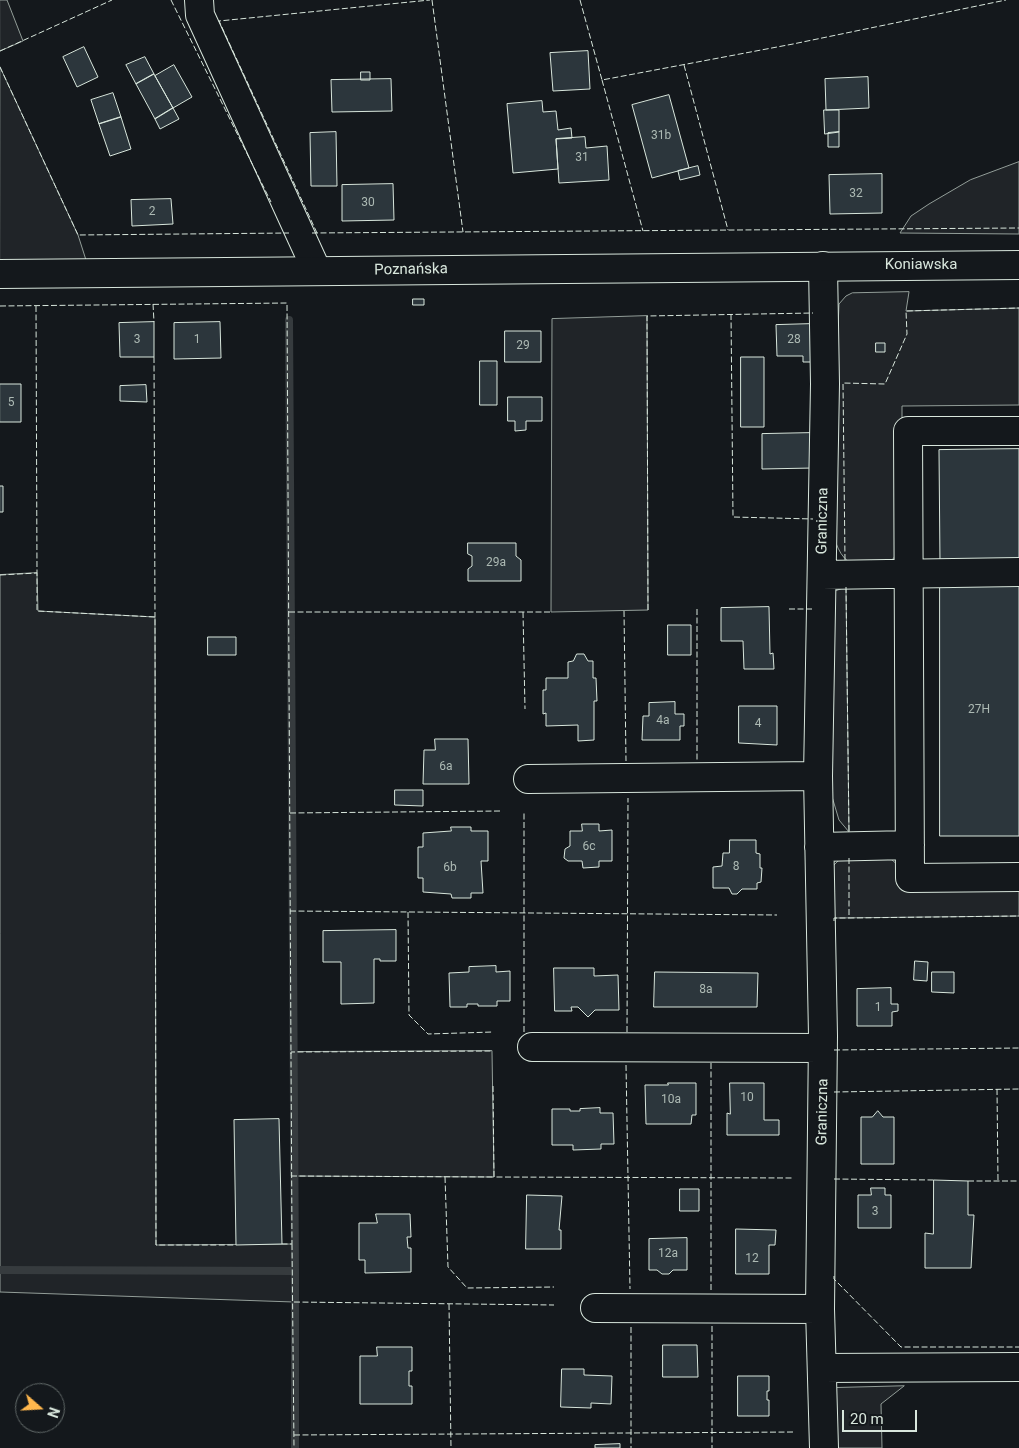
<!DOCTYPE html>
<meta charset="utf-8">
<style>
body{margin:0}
#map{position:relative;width:1019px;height:1448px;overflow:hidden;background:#14181c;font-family:Roboto,sans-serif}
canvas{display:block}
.north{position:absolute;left:15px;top:1383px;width:50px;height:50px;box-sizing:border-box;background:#14181c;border:1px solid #626a69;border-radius:50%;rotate:109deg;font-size:14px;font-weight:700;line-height:20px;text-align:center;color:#d8e6dc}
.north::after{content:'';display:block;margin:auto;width:18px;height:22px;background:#ffb74d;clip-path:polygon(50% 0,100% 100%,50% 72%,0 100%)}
.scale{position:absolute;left:842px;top:1410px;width:75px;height:22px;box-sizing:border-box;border:2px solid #d8e6dc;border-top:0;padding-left:6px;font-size:15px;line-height:18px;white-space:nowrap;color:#d8e6dc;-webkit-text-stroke:4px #14181c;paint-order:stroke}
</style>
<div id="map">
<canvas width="1019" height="1448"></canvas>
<div class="north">N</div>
<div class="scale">20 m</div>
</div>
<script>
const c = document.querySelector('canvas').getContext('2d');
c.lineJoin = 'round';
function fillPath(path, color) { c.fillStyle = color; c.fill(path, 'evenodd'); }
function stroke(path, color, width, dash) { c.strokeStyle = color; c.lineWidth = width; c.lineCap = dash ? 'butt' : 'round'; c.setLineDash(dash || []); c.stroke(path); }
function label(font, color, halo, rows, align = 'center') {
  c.font = font + ' Roboto,sans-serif'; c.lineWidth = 4; c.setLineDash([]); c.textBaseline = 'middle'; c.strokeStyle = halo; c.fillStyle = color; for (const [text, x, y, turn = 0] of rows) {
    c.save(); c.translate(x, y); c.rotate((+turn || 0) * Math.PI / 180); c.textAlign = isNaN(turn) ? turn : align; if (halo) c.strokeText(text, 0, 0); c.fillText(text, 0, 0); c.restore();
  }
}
const green = new Path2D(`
 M0,0H7L23,41L0,51Z
 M0,67L78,235L86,260H0Z
 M1019,162V234L900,233L911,216L929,204L970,180Z
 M909,292L906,311L1019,308V405L902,406V534L898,553L891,561L849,562C836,553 833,533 830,519L839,304L846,296L852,293Z
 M647,316L648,610L551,612L552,319Z
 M37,573L38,611L155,617L156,1245L292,1244L294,1302L0,1292V575Z
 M846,587L849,832L839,820L830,790L834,592Z
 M849,858L891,859L900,867L1019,885V916L835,918L834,1028L832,867L838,861Z
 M492,1051L494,1177L291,1176V1052Z
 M904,1386L881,1404L882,1448H835L833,1388Z`);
const stream = new Path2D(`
 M0,1270L295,1271L289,320
 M295,1271V1448`);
const building = new Path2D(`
 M84,47L98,77L77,87L63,57Z
 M588,51L590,89L553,91L550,53Z
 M145,57L154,74L136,84L126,65Z
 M174,65L192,97L173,108L155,76Z
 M361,72H370V80H361Z
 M154,74L173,108L155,119L136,84Z
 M868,77L869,108L826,110L825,79Z
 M391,79L392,111L332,112L331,80Z
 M113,93L121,117L99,124L91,100Z
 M669,95L689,168L652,178L632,105Z
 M542,101L543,112L556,111L558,130L571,128L572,138L556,139L558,169L513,173L507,104Z
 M173,108L179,119L160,129L155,119Z
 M824,110H839V132L825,134Z
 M121,117L131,149L110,156L99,124Z
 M336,132L337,186H311L310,133Z
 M839,132V147H828V133Z
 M585,137L586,148L607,146L609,180L559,183L556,139Z
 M698,166L700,175L680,180L678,171Z
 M882,174V213L830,214L829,175Z
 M393,184L394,220L342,221V185Z
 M171,199L173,224L132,226L131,200Z
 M413,299H424V305H413Z
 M154,322V357H120L119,323Z
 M220,322L221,358L174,359V323Z
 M812,324L811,362H803V356H777L776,325Z
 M505,331H541V362H505Z
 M876,343H885V352H876Z
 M741,357H764V427H741Z
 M480,361H497V405H480Z
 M0,384H21V422H0Z
 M146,385L147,402L120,401V386Z
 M508,397H542V421H526V430L515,431V421H508Z
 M812,433L813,468L762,469V434Z
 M1019,449V562L940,563L939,450Z
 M0,486H3V512H0Z
 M468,543H516V556L521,560V581H468V569L472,566V556L468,554Z
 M940,585H1019V836H940Z
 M769,607L770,654L773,653L774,669H744L743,641H721V608Z
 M668,625H691V655H668Z
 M208,637H236V655H208Z
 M577,654H584L588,661H593V678H596L597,701H594V740L578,741V725L546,726V713L543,714V690H546V678H568V662L573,661Z
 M675,702V714H684V726H680V740H642L643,716H649V703Z
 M739,706H777V745L739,743Z
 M435,739H468L469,784H423L424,750H435Z
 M395,790H423V806L395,805Z
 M582,824H599V831L612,830V861H599V867L583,868L582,861H568L564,858L565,849L570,846V831H582Z
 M451,827H471V831H488V861H481L483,893H471V898H452L451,894L423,892V878H418V847H423V833L451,831Z
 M730,840H756V853L760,854V868H762L761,882L757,883V889H742L737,894H732L729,888H713V867L722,866L723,853H729Z
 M396,930V961H380V959H374V1003L341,1004V962H323V931Z
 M915,961L928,962L927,981L914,980Z
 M496,966V972L510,971V1001H497V1006H478V1004H467V1007H450L449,973L469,972V967Z
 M554,968H594V976L618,975L619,1010H595L588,1017L578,1007H571L572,1011H555Z
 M655,972L758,973L757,1007H654Z
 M932,972H954V993L932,992Z
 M891,988V1004H898V1011L892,1012V1026H857V989Z
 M668,1083H696V1115H692L691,1124H646L645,1085H668Z
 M730,1083H764V1120H779V1135H727V1113L730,1114Z
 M600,1108V1113H613L614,1144H601V1149L573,1150V1145H552V1109H570V1111H580V1109Z
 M878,1111L883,1117H894V1164H861V1117H872Z
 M279,1119L282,1244L236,1245L234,1120Z
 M934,1180L968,1181V1215H974L971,1268H925V1233L933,1234Z
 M871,1188H885V1195H891V1228H858V1195H871Z
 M680,1189H699V1211H680Z
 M527,1195L562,1196L559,1230H561V1249H526Z
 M376,1214H410L411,1237H407L408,1248H411V1272L365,1273V1260H359V1223H377Z
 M736,1229L776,1230L775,1245H769V1274H736Z
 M687,1238V1270H673L669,1274H662L657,1270H649V1239Z
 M663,1345H697L698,1377H663Z
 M377,1347H412V1371H409V1386H412V1404H360V1356H377Z
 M562,1369H584V1375L612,1376L611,1404L591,1403V1408L561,1407Z
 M738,1376H769V1391H767V1400H769V1416H738Z
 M620,1444V1448H595V1445Z`);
const minor = new Path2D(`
 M199,0L200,15L317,271
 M823,266L825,384L818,776L823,1036L820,1309L824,1448
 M1019,431H908L910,878L1019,877
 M822,575L1019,572
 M528,779L818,776
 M819,847L910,845
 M532,1047L823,1048
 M595,1308L820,1309
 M822,1368L1019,1367`);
const major = new Path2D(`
 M0,274L1019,265`);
const fence = new Path2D(`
 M171,0L271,202
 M432,0L463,232
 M580,0L602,80L793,44L1006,0
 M0,51L112,0
 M684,65L728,230
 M0,67L78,235L289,233
 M602,80L643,231
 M312,233L1019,228
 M317,233L219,21L430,0
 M153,304L154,322
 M0,306L287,303L292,1244H282
 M36,306L37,573
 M731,314L733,517L813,519
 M154,357L155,617
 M845,560L843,383L885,384L907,334L906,311L1019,308
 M0,575L37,573V611L155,617L156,1245H236
 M846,587L849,832
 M697,609V760
 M789,609H812
 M648,610L647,316L813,313
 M624,611L626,761
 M289,612H551
 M523,612L525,709
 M290,813L501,811
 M849,858V918L1019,916
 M290,911L777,915
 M408,912L409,1015L428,1034L493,1032
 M834,921V918H849
 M524,1032V811
 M627,1032L628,798
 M834,1050L1019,1048
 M291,1054V1052L492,1051
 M711,1063V1290
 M626,1065L630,1289
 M493,1086L494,1177L794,1178
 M997,1089L998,1181
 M834,1092L1019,1089
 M291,1176L494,1177
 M445,1177L448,1267L467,1288L554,1287
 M834,1179L934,1180
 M968,1181H1019
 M292,1244L294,1448
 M834,1276V1279L901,1347H1019
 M294,1302L554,1305
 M449,1304L451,1448
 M712,1326V1448
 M631,1327V1448
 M294,1435L795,1432`);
const numberNames = [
 ["31b",661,136],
 ["31",582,158],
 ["32",856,194],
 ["30",368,203],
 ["2",152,212],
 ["3",137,340],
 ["1",197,340],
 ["28",794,340],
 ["29",523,346],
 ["5",11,403],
 ["29a",496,563],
 ["27H",979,710],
 ["4a",663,721],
 ["4",758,724],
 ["6a",446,767],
 ["6c",589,847],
 ["8",736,867],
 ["6b",450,868],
 ["8a",706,990],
 ["1",878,1008],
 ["10",747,1098],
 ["10a",671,1100],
 ["3",875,1212],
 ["12a",668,1254],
 ["12",752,1259]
];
const streetNames = [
 ["Koniawska",921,265],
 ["Poznańska",411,270,-1],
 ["Graniczna",823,521,-89],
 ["Graniczna",823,1112,-89]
];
fillPath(green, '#202428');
stroke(green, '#939e99', 1);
stroke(stream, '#363b3e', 8);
fillPath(building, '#2c363c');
stroke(building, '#d8e6dc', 1);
stroke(minor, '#d8e6dc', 30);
stroke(major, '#d8e6dc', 30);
stroke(minor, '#14181c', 28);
stroke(major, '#14181c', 28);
stroke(fence, '#d8e6dc', 1, [6, 2.5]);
label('12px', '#adbab4', null, numberNames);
label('15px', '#d8e6dc', '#14181c', streetNames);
</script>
